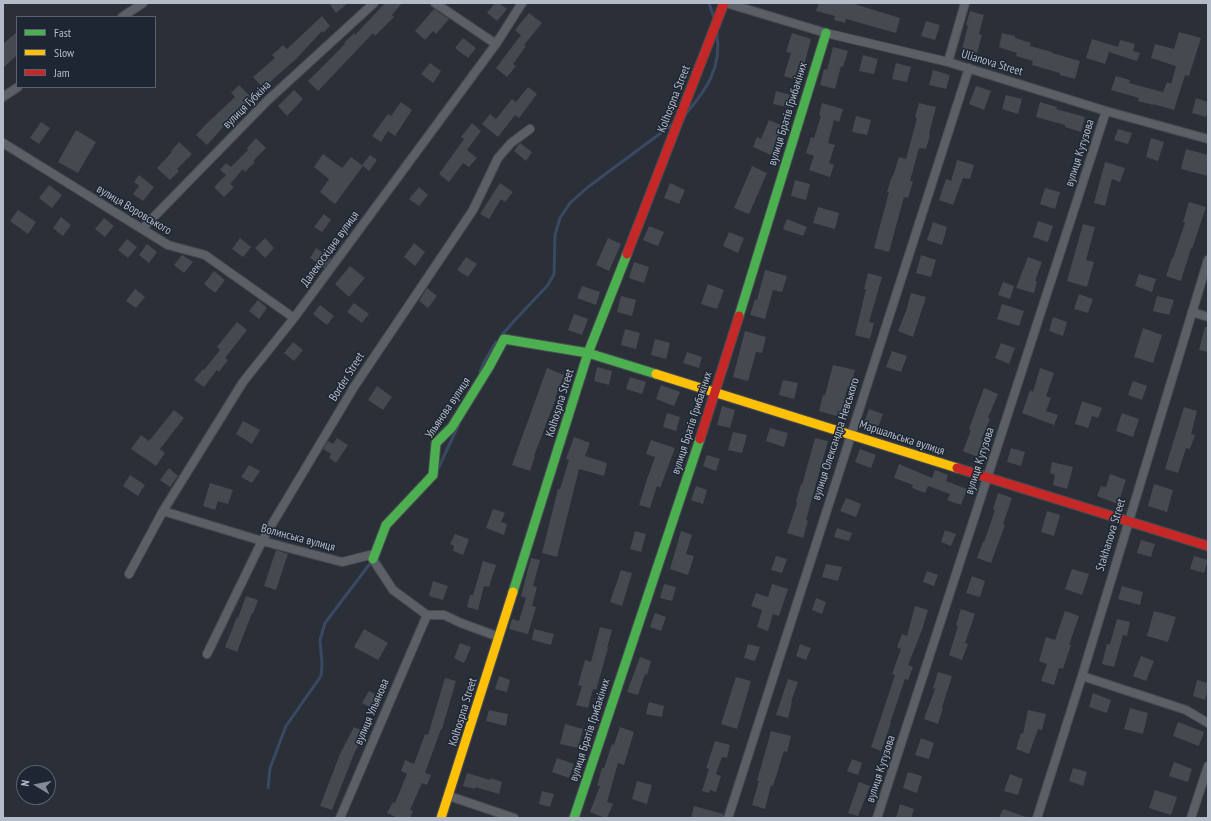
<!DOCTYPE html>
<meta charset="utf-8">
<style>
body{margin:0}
#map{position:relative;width:1211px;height:821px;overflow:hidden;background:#2b3038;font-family:"PT Sans Narrow",sans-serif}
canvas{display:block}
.frame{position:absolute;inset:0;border:4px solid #b5bcc9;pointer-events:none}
.legend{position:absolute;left:16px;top:16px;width:140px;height:72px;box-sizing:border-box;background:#1e2633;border:1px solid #5a626f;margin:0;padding:5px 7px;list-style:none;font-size:12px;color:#b5bcc9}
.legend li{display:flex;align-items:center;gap:8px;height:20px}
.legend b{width:20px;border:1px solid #5a626f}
.north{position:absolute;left:16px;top:765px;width:40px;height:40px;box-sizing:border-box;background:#1e2633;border:1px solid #5a626f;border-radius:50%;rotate:280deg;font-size:11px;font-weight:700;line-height:16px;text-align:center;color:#b5bcc9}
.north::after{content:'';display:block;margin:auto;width:14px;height:18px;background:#858b96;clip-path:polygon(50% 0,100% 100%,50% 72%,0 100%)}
</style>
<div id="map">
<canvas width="1211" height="821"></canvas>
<div class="frame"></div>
<ul class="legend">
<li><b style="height:5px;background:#4caf50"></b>Fast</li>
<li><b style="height:5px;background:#ffc107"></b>Slow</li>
<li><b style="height:5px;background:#c62828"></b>Jam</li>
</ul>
<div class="north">N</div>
</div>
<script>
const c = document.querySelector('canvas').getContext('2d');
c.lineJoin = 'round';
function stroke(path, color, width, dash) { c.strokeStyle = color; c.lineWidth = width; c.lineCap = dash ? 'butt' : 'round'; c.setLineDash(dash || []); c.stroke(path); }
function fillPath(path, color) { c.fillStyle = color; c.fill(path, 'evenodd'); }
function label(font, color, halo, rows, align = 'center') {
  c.font = font + ' "PT Sans Narrow",sans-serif'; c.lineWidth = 3; c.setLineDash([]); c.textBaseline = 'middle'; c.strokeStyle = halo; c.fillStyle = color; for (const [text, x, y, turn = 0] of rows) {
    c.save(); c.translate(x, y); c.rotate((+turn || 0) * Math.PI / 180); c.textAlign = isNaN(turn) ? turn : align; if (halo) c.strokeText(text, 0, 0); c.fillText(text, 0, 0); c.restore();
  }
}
const stream = new Path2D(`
 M709,3L714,18
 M685,115C706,90 722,68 717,34
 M501,336L514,321L548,285L554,274L555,235L560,218L570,203L588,187L673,124
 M480,372L484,362L496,342
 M438,469L459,424
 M268,788L270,768L286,726L321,676L322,664L320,640L325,623L372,561`);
const building = new Path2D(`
 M329,3H348L336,13Z
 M385,3H402L392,15L394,17L375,36L373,33L318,91L308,81L345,44L344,43L354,33L355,35Z
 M495,3H499L507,9L497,21L487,13Z
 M819,3H851L900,18L896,33L846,19L845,23L834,20L835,16L816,11Z
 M434,9L449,19L436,34L433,31L425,40L415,31Z
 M970,11L984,15L979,34L982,35L977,53L962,49L968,26L966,25Z
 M529,13L542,23L524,45L526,46L513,64L516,66L507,77L496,68L521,35L515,30Z
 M322,16L330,26L323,33L322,31L296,59L263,88L253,77L275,58L272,55L283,45L287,49Z
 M926,21L940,25L935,40L921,36Z
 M17,32V55L3,68V44Z
 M1179,32L1201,38L1189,76L1185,75L1174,110L1153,104V105L1138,101L1139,98L1111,90L1116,76L1130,80L1129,83L1163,92L1167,82L1171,84L1176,66L1151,58L1155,44L1174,49Z
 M792,33L811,39L800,81L784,76L791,53L786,52Z
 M1002,33L1015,36V38L1031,43L1030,46L1052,52V53L1080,61L1075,79L1060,75V73L1032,65L1033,61L1016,56L1017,53L999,47Z
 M463,38L476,48L468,58L455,48Z
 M1092,39L1118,47L1120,40L1135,44L1133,51L1140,53L1137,61L1109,52L1105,64L1086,58Z
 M833,47L848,51L843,67L841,66L835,89L820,85L824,69L827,70Z
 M863,55L878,59L874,74L859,71Z
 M430,63L441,71L433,83L421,74Z
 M896,63L911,67L907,82L892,79Z
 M933,70L950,75L946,89L929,85Z
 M239,85L252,98L235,115L236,116L226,126L225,125L207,145L196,135L206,124L235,97L231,93Z
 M976,86L991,91L984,110L969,104Z
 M528,87L537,94L519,118L515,115L498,137L482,124L490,114L496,119L512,99L516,102Z
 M294,90L303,99L287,116L278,106Z
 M776,91L794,96L791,108L773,104Z
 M1006,95L1022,99L1018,114L1002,109Z
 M1196,98L1208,102V111L1206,117L1192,113Z
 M401,102L412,110L395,136L388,131L381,142L372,136L388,114L391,116Z
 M1040,102L1057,107L1056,109L1085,117L1081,132L1065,127V125L1036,117Z
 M822,103L843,109L839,122L834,120L828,143L835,145L829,163L834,165L830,177L809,170L814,156L806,153L811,137L814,138L821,116L819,115Z
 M919,103L936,107L929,134L930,135L926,149L919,148L910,181H913L908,198L904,197L889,252L874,248L889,192H887L892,176H893L899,157L906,159L917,118L915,117Z
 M856,116L871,120L867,135L852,132Z
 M769,120L783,126L771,155L753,147L757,137L761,139Z
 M41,122L50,128L39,144L30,138Z
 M472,123L481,131L467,150L477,158L469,167L463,163L449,182L439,174L464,139L461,137Z
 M1118,129L1132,133L1128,144L1114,140Z
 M76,130L96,142L78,173L58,162Z
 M256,138L266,148L253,161L255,162L245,172L243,169L230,184L234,187L224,197L214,187L226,175L220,170L226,163L231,167L248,150L247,148Z
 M1151,138L1164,142L1158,161L1146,157Z
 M179,142L192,154L177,169L179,171L170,180L157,168L172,152L171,151Z
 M520,143L532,152L526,161L514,151Z
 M1186,149L1208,155V176L1181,169Z
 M323,154L342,168L351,157L363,166L335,204L320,192L329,179L314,167Z
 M370,155L377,160L369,171L362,165Z
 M957,160L974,165L970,179L963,178L953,205L939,200L946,179L951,181Z
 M1105,162L1125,168L1120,182L1112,179L1105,206L1094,203Z
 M752,166L767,173L749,214L734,208Z
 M139,175L154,187L143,201L133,194L139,186L134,182Z
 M795,180L810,184L806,200L791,196Z
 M500,183L513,192L505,202L501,199L489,219L480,214Z
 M670,183L685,190L679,204L664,198Z
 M49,185L62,195L52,208L39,198Z
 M419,187L428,195L419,206L409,199Z
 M1045,188L1060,192L1055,209L1040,204Z
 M1189,202L1206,207L1192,249L1191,248L1181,281L1166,276L1172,258H1173L1185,223L1183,222Z
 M818,207L839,213L835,229L813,223Z
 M18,210L36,222L28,234L10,221Z
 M324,214L331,220L322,232L314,227Z
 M61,217L71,225L63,236L53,228Z
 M104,218L114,226L105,237L95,229Z
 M787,219L807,227L803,236L783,229Z
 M1038,221L1053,226L1048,242L1033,237Z
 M933,222L947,227L942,245L927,240Z
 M1083,224L1095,227L1086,260L1094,262L1087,287L1067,281Z
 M649,226L664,232L658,246L643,240Z
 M729,232L744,238L738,253L723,246Z
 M240,238L251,247L243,257L232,249Z
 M265,238L274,248L265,258L255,248Z
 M608,238L621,244L609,271L596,265Z
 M127,239L137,247L128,258L118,250Z
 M414,243L425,252L415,266L404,257Z
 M147,244L157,252L149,263L139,255Z
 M316,248L331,259L324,268L310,258Z
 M182,255L193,262L184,273L174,265Z
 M921,255L936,260L931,277L916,273Z
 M466,257L477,264L468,277L457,270Z
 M1028,257L1042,262L1035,281H1037L1034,293L1016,288Z
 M634,262L649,267L644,283L629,278Z
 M350,266L365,278L349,297L335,284Z
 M765,270L787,276L782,292L773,290L765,319L750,315L755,299L757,300Z
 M214,271L225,280L215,293L204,284Z
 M868,273L882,277L869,322L874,323L870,339L855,335L866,289H864Z
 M1139,274L1156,279L1152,292L1135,286Z
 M1003,282L1014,286L1010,299L998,295Z
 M708,284L724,290L717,309L701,304Z
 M582,286L600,292L596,305L577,298Z
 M427,288L437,296L428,308L419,301Z
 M135,289L145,297L136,308L126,301Z
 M911,293L926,297L913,337L898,331L906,311Z
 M1079,294L1093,299L1088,313L1074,309Z
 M621,296L636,300L632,316L617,312Z
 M1157,296L1174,300L1169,315L1153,311Z
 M258,300L267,308L259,319L249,311Z
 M354,303L369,314L362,323L347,312Z
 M1002,304L1024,311L1019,326L997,319Z
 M320,305L334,316L327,325L313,314Z
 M574,314L588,319L582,335L568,330Z
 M1053,317L1067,322L1063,336L1049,331Z
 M237,322L247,330L225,358L228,360L219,372L217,370L204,387L194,380L203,369L204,370L220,350L217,347Z
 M1205,327H1208V352L1199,350Z
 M1143,328L1162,335L1153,363L1134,357Z
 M625,329L640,333L636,349L621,345Z
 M745,331L766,337L762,353L756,352L748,381L733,377Z
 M655,339L670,343L666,359L651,355Z
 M293,342L303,350L294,361L284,353Z
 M1001,343L1015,348L1009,364L995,358Z
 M892,351L907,356L901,372L886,367Z
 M687,352L702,357L699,368L683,363Z
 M833,365L855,370L850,387L848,386L840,417L819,411L823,395H825Z
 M597,367L612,371L609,385L594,381Z
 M547,368L564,375L555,398H556L534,456H535L530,471L512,465Z
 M1040,368L1054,373L1046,396L1051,398L1046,411L1058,415L1054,425L1022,413L1030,390L1033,392Z
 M630,377L646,382L642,394L626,389Z
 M783,380L798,383L794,399L779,395Z
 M1133,381L1147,386L1142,400L1128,395Z
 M661,385L680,392L674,406L656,399Z
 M377,386L392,397L383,410L368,400Z
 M984,388L998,394L988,418L990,419L981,440L983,441L977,457L963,451L971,430L969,429Z
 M1082,401L1102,408L1098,418L1092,416L1088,428L1075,424Z
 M722,406L735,410L730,428L717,425Z
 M1184,407L1197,411L1191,434L1195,435L1190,449L1186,448L1178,473L1165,469Z
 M869,409L883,414L877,430L863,425Z
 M174,410L184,418L160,449L165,453L156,466L131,449L141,435L149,441Z
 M667,413L680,417L676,431L663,427Z
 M1122,413L1139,419L1133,437L1116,431Z
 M243,421L260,430L252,444L236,434Z
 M770,428L788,433L784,447L766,441Z
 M733,432L747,435L742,453L728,450Z
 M574,437L590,443L585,456L607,463L604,476L579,469L557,557L542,553L558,489H560L569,460L566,459Z
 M337,438L348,445L336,463L329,458L331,454L323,449L328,441L333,444Z
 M815,438L828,441L806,520L808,521L803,538L787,533L797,503L796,502L801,484L802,485Z
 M651,440L675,448L660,488L657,486L650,508L639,505L646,482L655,457L646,454Z
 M1011,448L1025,452L1021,466L1007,462Z
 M860,449L876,455L871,468L855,462Z
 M707,455L720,459L716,471L703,466Z
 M1052,462L1073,467L1067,489L1053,485L1055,475L1050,473Z
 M899,464L932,478L935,470L948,475L946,481L967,489L961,505L947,500L950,494L928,486L925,493L912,488L913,485L894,478Z
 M249,465L260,471L252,483L241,477Z
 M169,468L178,476L170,487L160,480Z
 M1110,474L1126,480L1118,504L1097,496L1101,486L1106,487Z
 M130,475L145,485L138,496L123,486Z
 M210,483L233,490L228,504L218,501L215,510L203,506Z
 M1154,484L1173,490L1167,512L1148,506Z
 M696,486L707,490L703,504L691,500Z
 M998,493L1012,498L1003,524L1005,525L991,563L977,558L983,542H984L995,510L993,509Z
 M846,498L861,504L856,517L840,511Z
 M493,509L505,513L501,522L507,524L504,535L486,528Z
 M1047,511L1060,515L1054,536L1041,532Z
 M837,528L852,533L849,541L834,537Z
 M945,530L956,534L951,546L941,542Z
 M635,531L646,534L641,552L630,549Z
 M681,531L692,535L686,554L694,556L688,575L670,569Z
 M455,534L469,539L463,555L453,551L454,546L450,544Z
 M1141,540L1155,544L1151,557L1137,553Z
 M276,550L288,554L276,590L264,586Z
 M776,556L787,559L782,573L771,570Z
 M1194,556L1208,560L1204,573L1190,569Z
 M531,558L540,560L533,586L537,587L532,606L536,607L528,634L509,629L512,619L519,621L526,598L521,596Z
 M483,561L496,565L489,587L484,586L478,610L467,607L470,595H473Z
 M826,564L842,567L838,581L822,577Z
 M1072,569L1089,574L1082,595L1065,589Z
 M621,570L632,573L622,606L610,602Z
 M927,571L938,575L934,586L923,582Z
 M972,576L985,581L980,597L966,593Z
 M433,581L448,586L443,600L429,596Z
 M664,584L676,587L672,601L660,598Z
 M772,584L788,589L779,616L773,614L768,631L757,627L762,610L751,606L756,593L768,597Z
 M1122,586L1143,592L1140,605L1118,599Z
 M246,596L258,600L253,614L252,613L237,652L225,647L237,617L238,618Z
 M816,598L826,602L822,614L812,610Z
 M915,606L928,610L922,630L908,665L913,667L908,680L905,679L890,723H891L881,751L871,747L895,675L892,674L901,649L897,647L902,634L907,636Z
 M961,609L975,614L965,643L968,644L962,660L949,655L958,626L956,625Z
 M1065,611L1079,616L1069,645H1071L1063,669L1059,668L1054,685L1041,681L1047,664L1039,661L1046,637L1055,640Z
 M1154,611L1176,617L1168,642L1147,636Z
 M655,613L666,617L661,631L650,627Z
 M1117,619L1130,622L1127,636L1123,635L1114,667L1102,664L1107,644H1110Z
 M600,627L612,630L607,648H608L596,690L593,689L588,708L576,705L582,686L578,685L585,660L591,662Z
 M364,629L388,643L378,660L354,647Z
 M534,629L554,634L551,645L532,640Z
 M460,643L471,647L464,663L454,658Z
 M748,644L760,647L755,661L744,658Z
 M800,644L811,648L806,660L796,656Z
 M1141,656L1154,661L1146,681L1133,676Z
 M640,657L651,661L647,675L645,674L638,695L627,692Z
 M938,672L952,676L942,707L943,708L938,724L924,719L935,689L933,688Z
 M499,676L510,680L507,692L495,689Z
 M736,677L751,681L737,729L721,724Z
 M445,678L456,681L442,729H441L425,773L431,775L427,785L422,783L410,810L413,811L410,818H398L387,813L393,802L395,803L407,774L401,771L405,760L414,764L425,734L428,735Z
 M788,679L798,682L791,702H792L788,718L776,715Z
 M1197,680L1208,683V689L1205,700L1193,696Z
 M369,691L380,697L374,709L362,703Z
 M1093,693L1111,700L1107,713L1089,707Z
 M649,702L664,706L662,717L646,714Z
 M1130,708L1148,713L1143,734L1124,729Z
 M489,710L508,714L506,726L486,721Z
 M1028,710L1046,714L1042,730L1038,729L1029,754L1016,749L1021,733L1023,734Z
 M1178,722L1204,732L1199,746L1173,736Z
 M565,724L583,729L578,748L560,744Z
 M354,727L365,732L354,754L332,810L320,806L340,754Z
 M620,727L634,732L624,765L618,763L607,802L613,804L607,818H605L590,812L600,786H597L602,768H604L612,744L614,745Z
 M771,731L791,736L787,752L784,751L773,786L771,785L765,809L752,805L759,781H757Z
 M921,738L934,743L929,759L915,755Z
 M715,741L730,745L727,758L722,757L716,774L721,776L716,792L710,790L709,793L702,791L709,769L706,768Z
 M557,758L574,764L569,778L552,772Z
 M852,759L862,763L858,775L847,771Z
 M1174,762L1192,769L1188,782L1169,776Z
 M1073,768L1087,772L1083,786L1069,781Z
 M908,772L922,776L917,793L903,788Z
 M467,773L490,780L491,778L502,782L499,794L475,787V789L463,786Z
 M1010,774L1023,779L1018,795L1004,791Z
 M637,781L652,785L647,804L632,799Z
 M859,782L870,786L858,816L848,813Z
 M1155,790L1177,797L1171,815L1149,808Z
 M542,791L554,794L550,807L539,804Z
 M900,804L914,809L911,818H896Z
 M694,806L723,814V818H691Z
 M1003,809L1026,817V818H999Z`);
const street = new Path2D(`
 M435,3L496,44
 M726,3L826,33L948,62L1106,111L1208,139
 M122,17L143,3
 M948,62L965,3
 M3,97L18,87
 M3,143L168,245L205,255L294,318
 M142,229L268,100L374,3
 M1192,312L1208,317
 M163,511L262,541L342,562L370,555L393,590L427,615
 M129,574L163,511L243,382L294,318L496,44L522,3
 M427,615H444L461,623L499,637
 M207,654L262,541L354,387L473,210L498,158L511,143L530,129
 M1082,676L1186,710L1208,723
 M449,796L514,818
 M340,818L427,615
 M728,818L969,68
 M877,818L1106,111
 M1037,818L1082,676L1208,260
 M1191,818L1208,766`);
const fast = new Path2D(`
 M739,316L826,33
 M373,559L386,525L433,475L436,443L452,427L489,367L504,339L588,353L656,374
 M513,592L588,353L627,254
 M574,818L700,439`);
const slow = new Path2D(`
 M656,374L957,468
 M441,818L513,592`);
const jam = new Path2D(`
 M627,254L724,3
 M700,439L739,316
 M957,468L1208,546`);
const streetNames = [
 ["Ulianova Street",992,63,17],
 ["Kolhospna Street",674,99,-69],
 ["вулиця Губкіна",247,105,-45],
 ["вулиця Братів Грибакіних",788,114,-73],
 ["вулиця Кутузова",1080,153,-72],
 ["вулиця Воровського",134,210,31],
 ["Далекосхідна вулиця",330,249,-54],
 ["Border Street",347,377,-58],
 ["Kolhospna Street",560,403,-73],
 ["Ульянова вулиця",448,408,-56],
 ["вулиця Братів Грибакіних",692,423,-72],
 ["Маршальська вулиця",902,438,18],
 ["вулиця Олександра Невського",836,439,-72],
 ["вулиця Кутузова",980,461,-72],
 ["Stakhanova Street",1111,535,-73],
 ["Волинська вулиця",298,538,15],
 ["вулиця Ульянова",372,712,-67],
 ["Kolhospna Street",463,712,-73],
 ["вулиця Братів Грибакіних",590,730,-72],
 ["вулиця Кутузова",881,769,-72]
];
stroke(stream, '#394963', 3);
fillPath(building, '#454950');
stroke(street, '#474b51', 10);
stroke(fast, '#474b51', 11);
stroke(slow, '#474b51', 11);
stroke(jam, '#474b51', 11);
stroke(street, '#5b5f66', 8);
stroke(fast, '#4caf50', 9);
stroke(slow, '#ffc107', 9);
stroke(jam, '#c62828', 9);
label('12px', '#b5bcc9', '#1e2633', streetNames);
</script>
